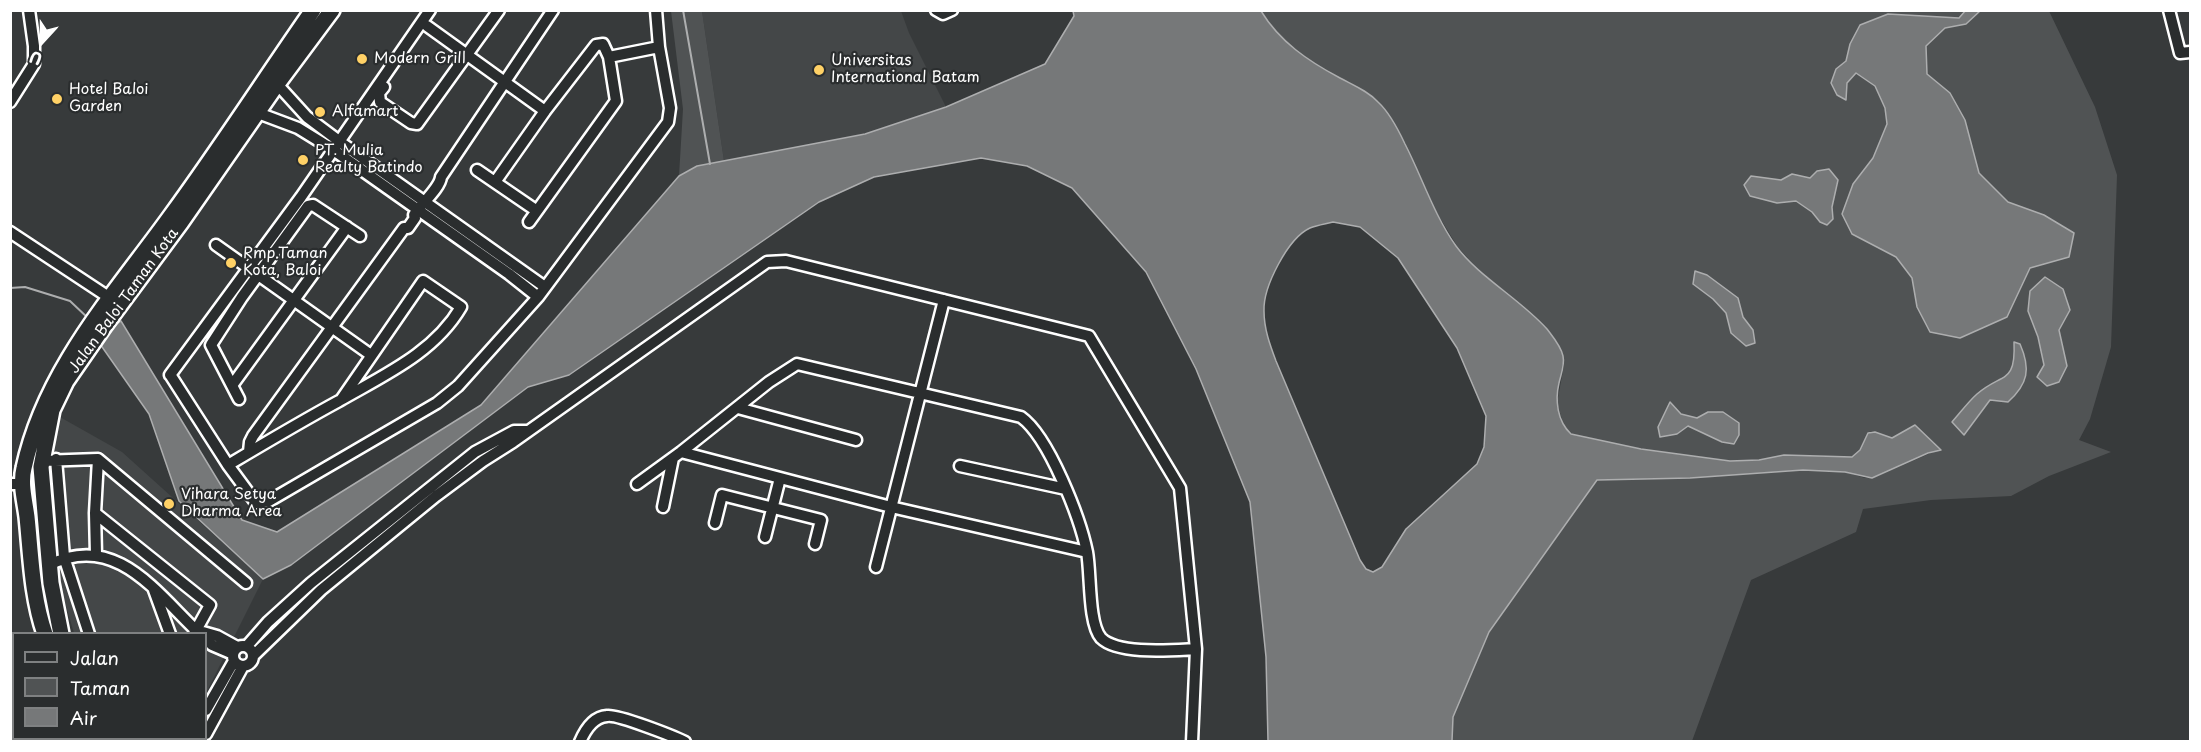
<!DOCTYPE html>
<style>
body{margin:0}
#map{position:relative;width:2201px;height:752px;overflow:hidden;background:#373a3b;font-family:"Playpen Sans",sans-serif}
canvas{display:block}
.frame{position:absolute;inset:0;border:12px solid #fff;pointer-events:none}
.legend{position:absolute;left:12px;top:632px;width:195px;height:108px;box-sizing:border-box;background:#2a2d2e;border:2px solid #7f8182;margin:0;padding:8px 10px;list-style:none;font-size:18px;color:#fff}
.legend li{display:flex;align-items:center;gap:12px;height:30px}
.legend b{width:30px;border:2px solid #7f8182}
.north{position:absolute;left:12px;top:12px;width:60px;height:60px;-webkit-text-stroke:4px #2a2d2e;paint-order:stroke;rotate:201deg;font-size:16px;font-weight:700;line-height:24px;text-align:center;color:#fff}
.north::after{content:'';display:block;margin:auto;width:21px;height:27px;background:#fff;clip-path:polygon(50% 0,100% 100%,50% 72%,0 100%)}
</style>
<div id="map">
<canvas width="2201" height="752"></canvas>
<div class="frame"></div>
<ul class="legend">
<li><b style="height:8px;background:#2a2d2e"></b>Jalan</li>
<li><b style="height:16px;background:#505354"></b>Taman</li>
<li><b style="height:16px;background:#767879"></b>Air</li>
</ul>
<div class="north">U</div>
</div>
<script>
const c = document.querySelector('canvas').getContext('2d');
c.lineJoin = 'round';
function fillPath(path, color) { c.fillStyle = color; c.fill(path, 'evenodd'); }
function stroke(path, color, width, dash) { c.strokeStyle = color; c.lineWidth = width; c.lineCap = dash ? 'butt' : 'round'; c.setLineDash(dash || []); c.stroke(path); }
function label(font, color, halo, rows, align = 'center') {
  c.font = font + ' "Playpen Sans",sans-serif'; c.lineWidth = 4.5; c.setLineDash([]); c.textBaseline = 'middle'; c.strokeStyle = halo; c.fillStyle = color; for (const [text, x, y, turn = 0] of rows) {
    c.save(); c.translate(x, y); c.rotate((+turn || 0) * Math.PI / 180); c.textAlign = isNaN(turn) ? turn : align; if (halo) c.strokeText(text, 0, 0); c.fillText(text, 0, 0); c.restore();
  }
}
const built = new Path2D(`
 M702,11H901L909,33L946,107L865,134L724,161Z
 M51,412L122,452L263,579L206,693V634L74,633L54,566L37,456Z`);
const green = new Path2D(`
 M671,11H702L724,161L697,166L679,176L683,109Z
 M1261,11H2049L2095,107L2117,175L2111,347L2090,419L2079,440L2111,452L2049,476L2011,496L1931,500L1863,509L1856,532L1751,580L1692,741H1452L1453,717L1489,632L1597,480L1690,478L1803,470L1845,472L1865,478L1878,476L1940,449L1915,425L1892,438L1871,431L1868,433L1860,450L1852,457L1784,455L1759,460L1730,461L1641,449L1571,434L1564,426L1557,403L1564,365L1558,344L1549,332L1473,264L1457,246L1437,213L1396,125L1384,108L1366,92L1316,65L1297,52L1277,32Z`);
const water = new Path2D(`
 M1966,10L1980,11L1966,24L1945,28L1926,46L1927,74L1950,93L1965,120L1979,173L2008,202L2044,215L2074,233L2069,257L2030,268L2007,317L1960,338L1930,332L1917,307L1912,278L1896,257L1852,234L1842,214L1853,184L1873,158L1887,124L1885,108L1875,86L1856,73L1847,83L1846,100L1837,95L1831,83L1836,69L1846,61L1850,44L1860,25L1888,14L1959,18Z
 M1073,11H1261C1280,42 1308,61 1340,78C1353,85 1368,91 1378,102C1390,113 1398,129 1405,144C1422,177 1434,215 1456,246C1479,277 1520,299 1547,329C1553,337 1561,346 1563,356C1565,365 1561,374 1559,383C1555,400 1557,421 1571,434L1641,449L1730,461L1759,460L1784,455L1852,457L1860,450L1868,433L1875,432L1892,438L1915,425L1941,450L1928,453L1872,478L1845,472L1803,470L1690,478L1597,480L1489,632L1453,717L1452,741H1268L1266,657L1250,502L1196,369L1146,272L1072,188L1027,166L981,158L874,177L819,202L569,375L528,387L291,565L263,579L179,501L149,414L100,344L113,326L121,321L242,520L277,532L481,405L679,176L697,166L865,134L946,107L1045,64L1074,16ZM1333,222L1360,227L1398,258L1457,348L1486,416L1484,447L1477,464L1406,529L1382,567L1373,572L1366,569L1360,560L1276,361C1270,345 1264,329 1264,311C1263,287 1288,238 1310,228C1317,225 1325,224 1333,222Z
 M1829,169L1838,180L1832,207L1833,219L1827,225L1820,222L1812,212L1796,201L1777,203L1750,196L1744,185L1751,176L1781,180L1792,174L1810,178L1817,171Z
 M1695,271L1707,275L1738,298L1743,317L1753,330L1755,343L1746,346L1731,333L1726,313L1713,299L1693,284Z
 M2045,277L2063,289L2070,310L2059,330L2067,366L2059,382L2047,386L2037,377L2044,365L2038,337L2028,311L2030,291Z
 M2014,342L2020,344C2031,369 2028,384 2008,402L1990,400L1964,435L1952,422C1960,413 1968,402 1977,394C2002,372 2016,385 2014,342Z
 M1670,402L1681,414L1697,418L1708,412H1723L1739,423V435L1734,444L1722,442L1688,426L1677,434L1660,437L1658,427Z`);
const stream = new Path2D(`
 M683,10L710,164
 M10,288L25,287L70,301L89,319`);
const minor = new Path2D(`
 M936,10L943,14L952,10
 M2169,10L2180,53L2190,52
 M427,26L545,111
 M609,57L659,47
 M277,84L307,117L343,144L545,287
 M384,87L379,93L380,102L411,123L417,124L499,10
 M10,102L34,64V46L29,10
 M258,113L298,128L332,149L509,274L538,297
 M477,170L537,211
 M495,182L545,111L596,45L603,44L609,57L616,101L529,222
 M10,232L110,298
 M216,245L371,355
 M170,375L301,197L430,10
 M171,376L228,465L256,503L269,501L437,403L458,386L538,297L668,122L670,108L659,47L656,10
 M233,384L347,227
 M239,399L211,345L242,297L308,206L313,205L360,236
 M738,408L856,440
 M249,452L250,442L253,436L404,228H408L415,218L414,215C421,204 440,188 441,177L553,10
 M681,452L891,507L1087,552
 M56,459L64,557L89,634
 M41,461L98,459L246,583
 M228,465C265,443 302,421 339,401C384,375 434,353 461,307L423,281L341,400
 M960,466L1066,489
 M10,484H23
 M637,484L681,452L769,382L797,364L1021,417C1049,437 1080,518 1087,552C1091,573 1088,623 1101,638C1118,655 1173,650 1196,649
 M663,507L673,458
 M95,513L210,605L194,634
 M715,523L722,495L821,520L815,544
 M765,537L780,478
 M96,554L95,513L98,459
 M49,565C116,531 157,594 200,634
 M876,567L944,300
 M154,590L170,634
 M196,630L217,636L237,647
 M206,639L212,645L233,654
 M233 656a10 10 0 1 1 20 0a10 10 0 1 1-20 0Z
 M247,646L268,622L311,583L475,452L514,431H527
 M254,655L321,590L436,496L483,461L513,442L767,262L786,261L1089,336L1180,488L1196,649L1192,742
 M10,673L14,675
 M206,710L234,661
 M10,722L14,719
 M206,734L243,666
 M59,738L62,742
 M137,742L140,738
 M193,742L194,738
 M580,742C585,730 593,717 607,716C617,714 673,736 685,742`);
const highway = new Path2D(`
 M45,634C32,597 31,556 27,517C25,501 20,484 24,468C45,370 114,295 171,216C220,149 265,79 313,10
 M61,634L51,583L41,467L52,410L66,381L104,326L181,222L277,84L332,10
 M97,738L98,742
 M114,738L116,742`);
const markers = [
 [362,59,6,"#ffd166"],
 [819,70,6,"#ffd166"],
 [57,99,6,"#ffd166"],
 [320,112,6,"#ffd166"],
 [303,160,6,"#ffd166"],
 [231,263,6,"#ffd166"],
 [169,504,6,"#ffd166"]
];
const poiNames = [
 ["Modern Grill",374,59],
 ["Universitas",831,61],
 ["International Batam",831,78],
 ["Hotel Baloi",69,90],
 ["Garden",69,107],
 ["Alfamart",332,112],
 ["PT. Mulia",315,151],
 ["Realty Batindo",315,168],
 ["Rmp.Taman",243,254],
 ["Kota, Baloi",243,271],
 ["Vihara Setya",181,495],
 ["Dharma Area",181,512]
];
const streetNames = [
 ["Jalan Baloi Taman Kota",124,301,-54]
];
fillPath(built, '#444748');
fillPath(green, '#505354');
fillPath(water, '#767879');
stroke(water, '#adaeaf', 1.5);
stroke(stream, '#adaeaf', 2);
stroke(minor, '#fff', 15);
stroke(highway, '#fff', 20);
stroke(minor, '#2a2d2e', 10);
stroke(highway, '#2a2d2e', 15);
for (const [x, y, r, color] of markers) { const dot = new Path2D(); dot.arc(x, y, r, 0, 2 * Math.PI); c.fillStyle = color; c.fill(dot); stroke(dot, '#2a2d2e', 2); }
label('15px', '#fff', '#2a2d2e', poiNames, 'left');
label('15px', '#fff', '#2a2d2e', streetNames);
</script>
